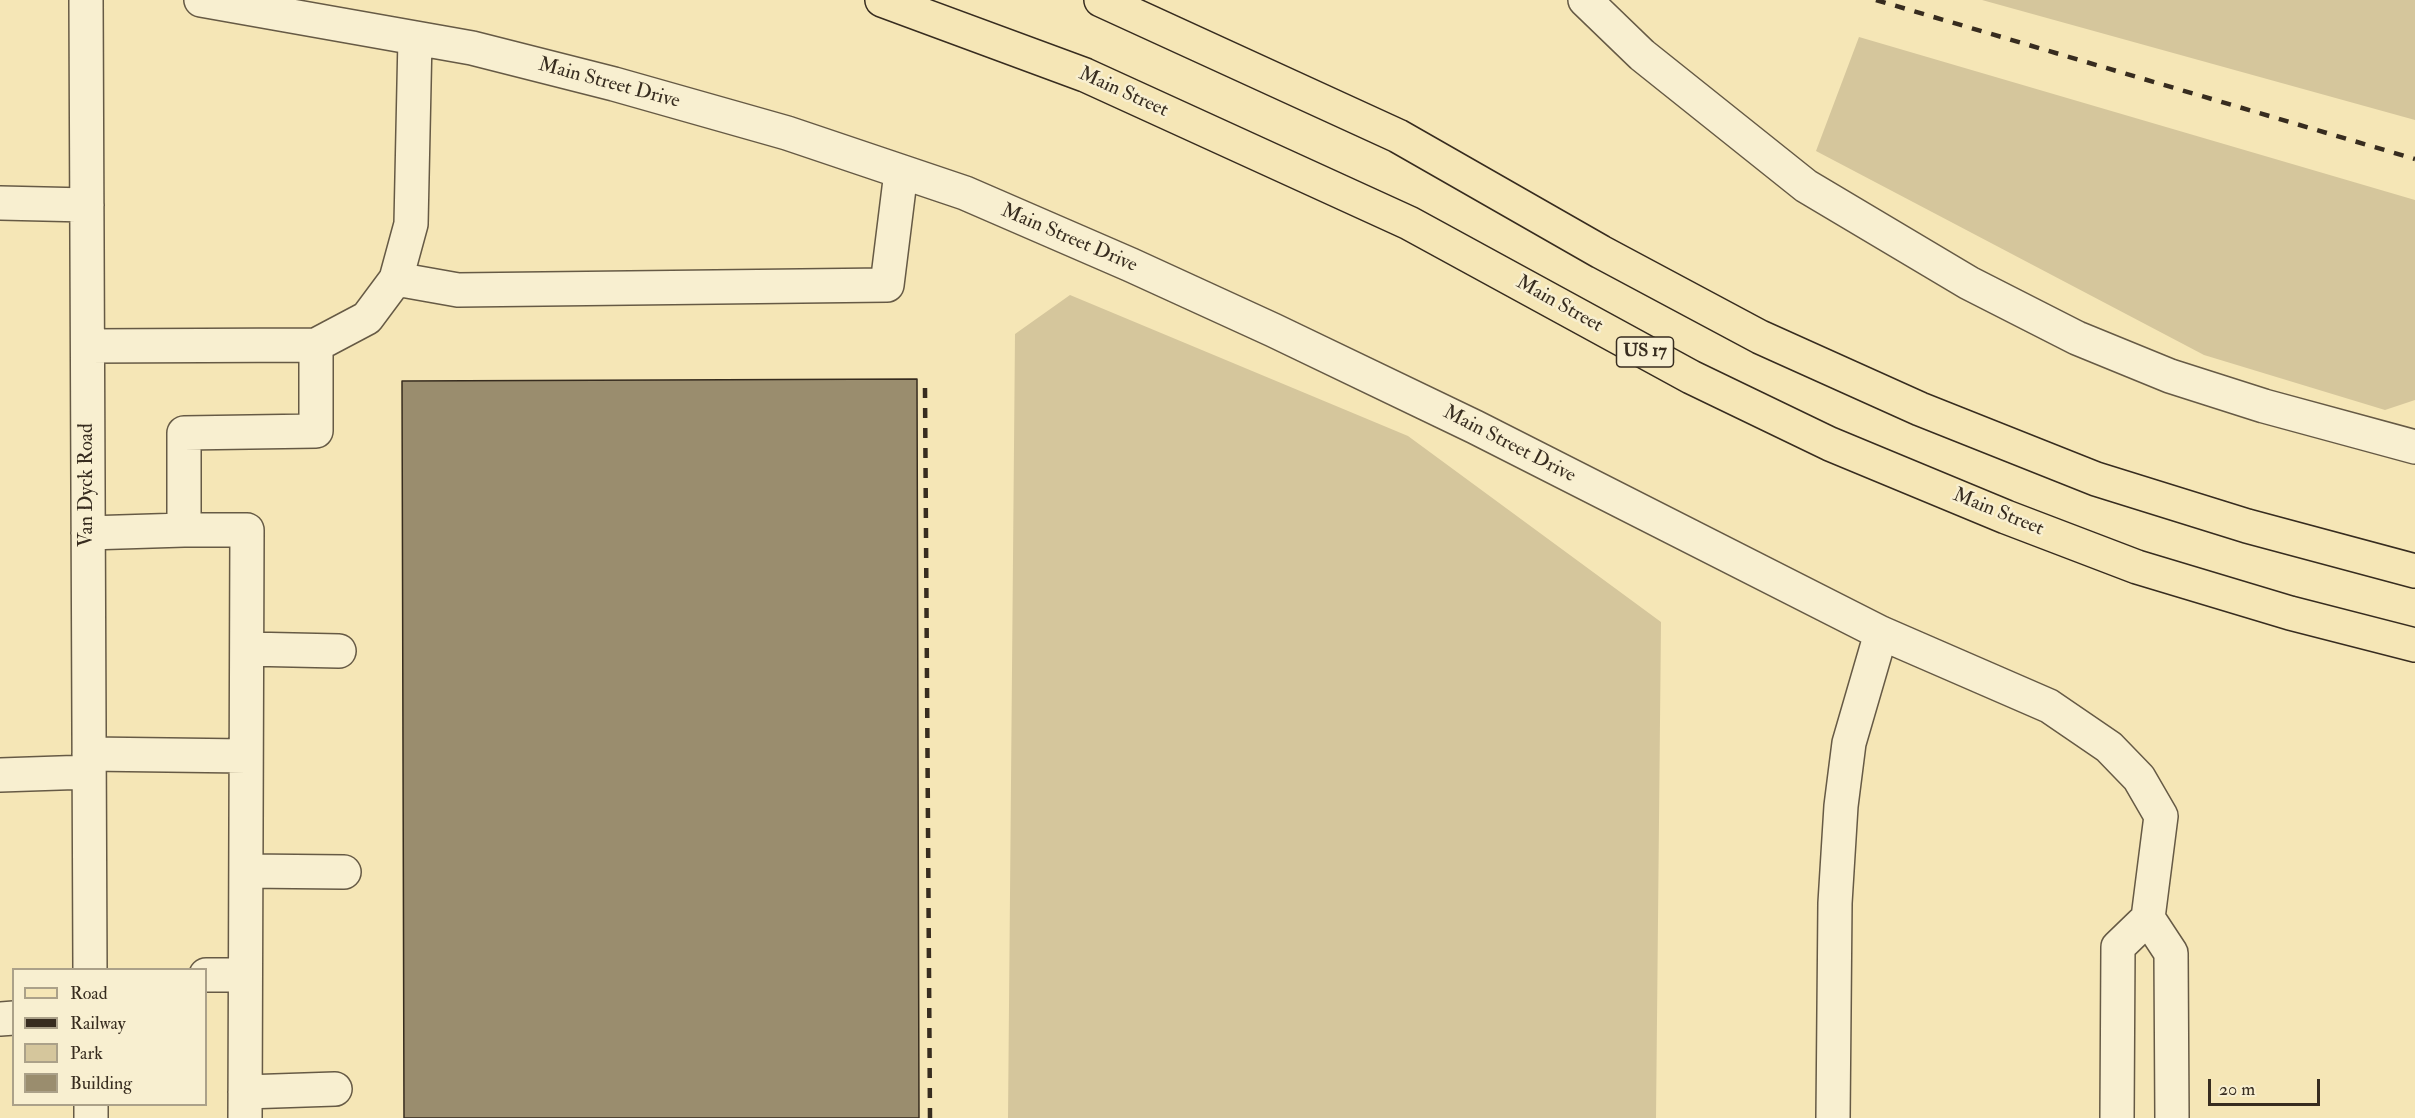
<!DOCTYPE html>
<style>
body{margin:0}
#map{position:relative;width:2415px;height:1118px;overflow:hidden;background:#f5e6b6;font-family:"IM FELL Double Pica",serif}
canvas{display:block}
.legend{position:absolute;left:12px;top:968px;width:195px;height:138px;box-sizing:border-box;background:#f8efd0;border:2px solid #aba189;margin:0;padding:8px 10px;list-style:none;font-size:18px;color:#372c1f}
.legend li{display:flex;align-items:center;gap:12px;height:30px}
.legend b{width:30px;border:2px solid #aba189}
.scale{position:absolute;left:2208px;top:1079px;width:112px;height:27px;box-sizing:border-box;border:3px solid #372c1f;border-top:0;padding-left:8px;font-size:18px;line-height:21px;white-space:nowrap;color:#372c1f;-webkit-text-stroke:4px #f8efd0;paint-order:stroke}
</style>
<div id="map">
<canvas width="2415" height="1118"></canvas>
<ul class="legend">
<li><b style="height:8px;background:#f5e6b6"></b>Road</li>
<li><b style="height:8px;background:#372c1f"></b>Railway</li>
<li><b style="height:16px;background:#d5c69c"></b>Park</li>
<li><b style="height:16px;background:#9a8d6e"></b>Building</li>
</ul>
<div class="scale">20 m</div>
</div>
<script>
const c = document.querySelector('canvas').getContext('2d');
c.lineJoin = 'round';
function fillPath(path, color) { c.fillStyle = color; c.fill(path, 'evenodd'); }
function stroke(path, color, width, dash) { c.strokeStyle = color; c.lineWidth = width; c.lineCap = dash ? 'butt' : 'round'; c.setLineDash(dash || []); c.stroke(path); }
function label(font, color, halo, rows, align = 'center') {
  c.font = font + ' "IM FELL Double Pica",serif'; c.lineWidth = 5; c.setLineDash([]); c.textBaseline = 'middle'; c.strokeStyle = halo; c.fillStyle = color; for (const [text, x, y, turn = 0] of rows) {
    c.save(); c.translate(x, y); c.rotate((+turn || 0) * Math.PI / 180); c.textAlign = isNaN(turn) ? turn : align; if (halo) c.strokeText(text, 0, 0); c.fillText(text, 0, 0); c.restore();
  }
}
const green = new Path2D(`
 M1982,0H2415V120Z
 M1859,37L2415,200V400L2385,410L2204,355L1816,151Z
 M1070,295L1408,436L1661,622L1656,1118H1008L1015,334Z`);
const building = new Path2D(`
 M917,379L919,1118H404L402,381Z`);
const minor = new Path2D(`
 M86,0L90,970
 M201,0L472,48L614,84L787,133L965,193L1131,265L1273,330L1475,427L1881,633L2049,706L2109,747L2139,778L2161,816L2148,918L2118,947L2117,1118
 M1585,0L1642,55L1806,186L1969,283L2077,338L2170,376L2264,406L2415,447
 M0,203L87,205
 M396,279L458,290L887,285L901,172
 M88,346L316,345L367,318L396,279L411,224L415,38
 M88,533L184,530
 M247,649L339,651
 M89,754L246,756
 M0,775L89,772
 M246,871L344,872
 M2148,918L2171,953L2172,1118
 M206,975H245
 M0,1019L14,1018
 M245,1092L335,1089
 M91,1104V1118
 M245,1118L247,530H184V433L316,431V345
 M1833,1118L1835,903L1841,806L1849,743L1881,633`);
const major = new Path2D(`
 M882,0L1085,75L1409,223L1691,377L1830,444L2006,517L2137,567L2290,613L2415,645
 M1101,0L1398,136L1601,252L1760,337L1920,409L2096,479L2247,526L2415,571`);
const rail = new Path2D(`
 M1876,0L2415,159
 M925,388L930,1118`);
const shields = [
 [1645,352,57]
];
const shieldNames = [
 ["US 17",1645,352]
];
const streetNames = [
 ["Main Street Drive",609,84,15],
 ["Main Street",1123,93,24],
 ["Main Street Drive",1069,239,23],
 ["Main Street",1559,305,29],
 ["Main Street Drive",1509,445,27],
 ["Van Dyck Road",88,485,-90],
 ["Main Street",1998,513,22]
];
fillPath(green, '#d5c69c');
fillPath(building, '#9a8d6e');
stroke(building, '#372c1f', 1.5);
stroke(minor, '#665a45', 36);
stroke(major, '#372c1f', 36);
stroke(minor, '#f8efd0', 33);
stroke(major, '#f5e6b6', 33);
stroke(rail, '#372c1f', 4.5, [10, 10]);
for (const [x, y, w] of shields) { const box = new Path2D(); box.roundRect(x - w / 2, y - 15, w, 30, 4.5); c.fillStyle = '#f8efd0'; c.fill(box); stroke(box, '#372c1f', 1.5); }
label('bold 18px', '#372c1f', null, shieldNames);
label('20px', '#372c1f', '#f8efd0', streetNames);
</script>
